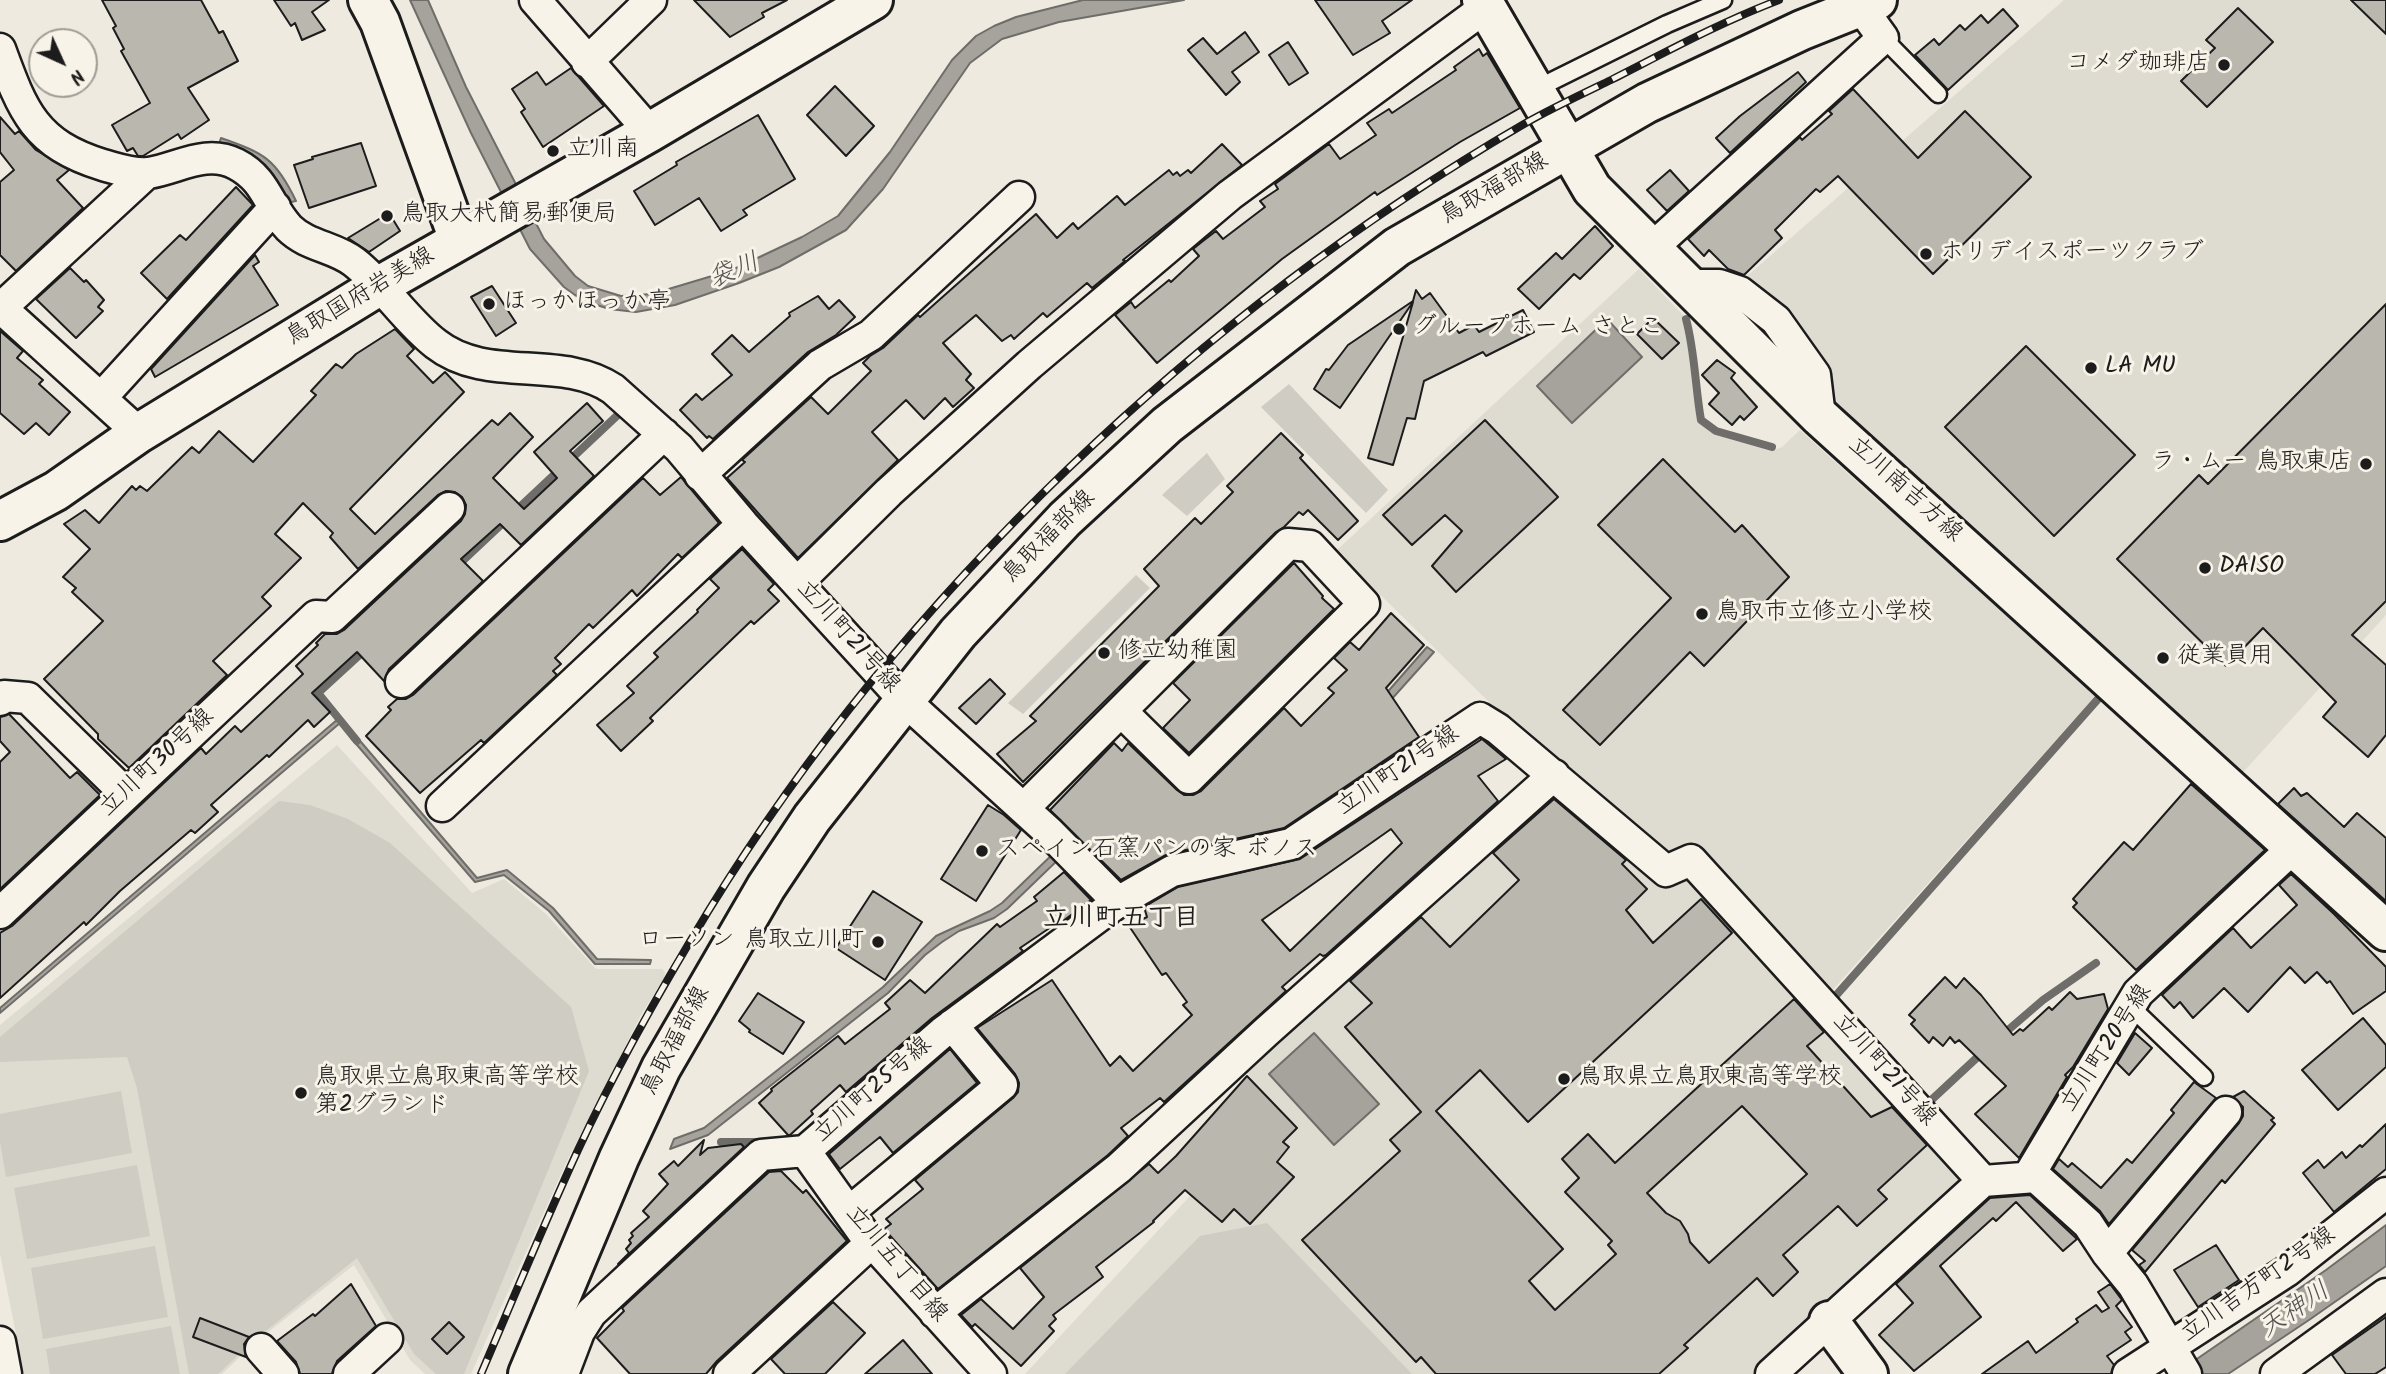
<!DOCTYPE html>
<meta charset="utf-8">
<style>
body{margin:0}
#map{position:relative;width:2386px;height:1374px;overflow:hidden;background:#eeeae0;font-family:Kalam,sans-serif}
canvas{display:block}
.north{position:absolute;left:28px;top:28px;width:70px;height:70px;box-sizing:border-box;background:#f7f3e8;border:2px solid #9f9d96;border-radius:50%;rotate:135deg;font-size:19px;font-weight:700;line-height:28px;text-align:center;color:#1c1c1c}
.north::after{content:'';display:block;margin:auto;width:24px;height:32px;background:#1c1c1c;clip-path:polygon(50% 0,100% 100%,50% 72%,0 100%)}
</style>
<div id="map">
<canvas width="2386" height="1374"></canvas>
<div class="north">N</div>
</div>
<script>
const c = document.querySelector('canvas').getContext('2d');
c.lineJoin = 'round';
function fillPath(path, color) { c.fillStyle = color; c.fill(path, 'evenodd'); }
function stroke(path, color, width, dash) { c.strokeStyle = color; c.lineWidth = width; c.lineCap = dash ? 'butt' : 'round'; c.setLineDash(dash || []); c.stroke(path); }
function label(font, color, halo, rows, align = 'center') {
  c.font = font + ' Kalam,"Klee One",sans-serif'; c.lineWidth = 6; c.setLineDash([]); c.textBaseline = 'middle'; c.strokeStyle = halo; c.fillStyle = color; for (const [text, x, y, turn = 0] of rows) {
    c.save(); c.translate(x, y); c.rotate((+turn || 0) * Math.PI / 180); c.textAlign = isNaN(turn) ? turn : align; if (halo) c.strokeText(text, 0, 0); c.fillText(text, 0, 0); c.restore();
  }
}
const built = new Path2D(`
 M2064,0H2386V615L2237,779L1869,439L1723,297Z
 M1639,269L1683,315L1690,338L1692,387L1698,423L1728,438L1774,450L1782,447L1800,430L1885,507L1888,506L2096,695L1830,993L1694,848L1666,854L1490,703L1336,551Z
 M337,745L472,893L504,879L546,914L596,969H662L665,972L664,978L641,1015L567,1161L471,1374H425L410,1360L354,1265L258,1340L222,1374H24L0,1254V1025Z
 M1550,789L1688,873L1961,1173L1964,1183L1755,1374H1025L1229,1154L1265,1101L1245,1068Z`);
const green = new Path2D(`
 M1289,384L1388,490L1366,513L1261,407Z
 M1207,453L1225,479L1187,516L1162,495Z
 M1136,575L1150,588L1023,714L1008,703Z
 M279,801L310,805L348,819L390,843L571,1007L589,1071L464,1374H436L414,1354L357,1258L257,1338L218,1374H189L137,1088L127,1057L0,1062V1037Z
 M121,1091L132,1153L6,1177L0,1142V1114Z
 M137,1165L150,1236L27,1259L14,1188Z
 M1267,1223L1412,1374H1065L1200,1236Z
 M155,1246L168,1317L43,1339L31,1268Z
 M171,1326L180,1374H50L46,1349Z`);
const water = new Path2D(`
 M410,0H428L466,87L544,239L575,276L588,286L621,296L652,294L732,270L802,237L838,216L890,152L952,60L976,36L994,26L1016,17L1083,0H1184L1059,22L1002,39L970,63L883,189L846,230L779,267L739,283L675,305L636,312L609,309L588,302L575,295L564,287L530,249L471,133Z
 M221,138C264,153 276,159 296,201L286,203L217,149Z
 M1607,319L1642,357L1572,423L1537,386Z
 M1427,647L1434,652L1355,740L1111,825L1075,844L1070,838L1123,812L1347,738Z
 M338,719L340,723L0,1013V1008Z
 M351,735H355L477,878L507,870L553,908L597,959L651,960L650,964H595L549,911L504,875L475,882L351,738Z
 M1058,849L1064,854L1007,909L994,918L959,931L942,942L925,955L888,993L708,1135L670,1149L674,1139L704,1128L883,987L936,936L990,911L1002,903Z
 M1314,1033L1379,1104L1334,1145L1269,1074Z
 M2386,1225V1266L2309,1320L2228,1374H2175L2326,1270Z`);
const stream = new Path2D(`
 M1686,319C1695,352 1695,386 1701,420L1716,431L1772,447
 M456,567L622,411
 M357,741L318,693L366,649
 M1832,1000L2098,699
 M2000,1037L2043,1000L2096,963
 M1926,1105L1983,1052
 M721,1142H767`);
const building = new Path2D(`
 M102,0H201L219,33L223,31L238,61L188,88L209,120L181,139L178,134L143,156H138L133,148L127,151L112,125L150,103L121,51L124,49L113,28L116,26Z
 M274,0H329L312,12L325,30L302,40L295,23L291,26Z
 M694,0H787L762,13L764,17L730,37Z
 M1315,0H1412L1382,21L1390,33L1353,55Z
 M2351,0H2386V34Z
 M2238,8L2273,42L2207,107L2181,81L2215,48L2206,40Z
 M2003,9L2018,26L1948,90L1915,55L1934,39L1939,45L1960,25L1965,30L1981,15L1988,23Z
 M1245,32L1259,52L1232,72L1240,82L1226,95L1188,50L1203,38L1217,54Z
 M1288,42L1308,73L1289,85L1269,55Z
 M1479,49L1483,56L1487,53L1520,108L1460,142L1377,195L1375,192L1282,259L1157,363L1115,315L1131,302L1135,308L1169,280L1171,282L1199,256L1193,249L1203,241L1216,231L1223,239L1265,207L1260,201L1278,189L1275,184L1329,144L1340,159L1376,135L1367,123L1389,109L1392,113L1456,70L1454,67Z
 M571,68L604,106L543,147L521,112L525,109L512,89L537,72L546,85Z
 M1798,72L1806,82L1730,153L1716,138L1740,116Z
 M835,86L874,126L846,156L807,115Z
 M1853,89L1918,158L1965,111L2031,177L1933,274L1838,176L1820,192L1816,189L1775,230L1782,238L1744,275L1728,269L1709,250L1704,256L1688,239L1800,137L1802,140L1832,114L1829,111Z
 M758,115L795,179L743,210L747,215L721,231L699,198L655,225L634,191L677,165L676,162Z
 M0,117L15,134L19,131L36,150L69,170L57,180L83,208L16,271L0,255V182L14,170L0,152Z
 M361,143L376,186L309,208L294,165L313,159L312,157Z
 M1222,144L1242,165L1123,260L1125,261L1092,288L1087,283L1047,317L1043,313L1014,339L1011,335L1002,341L976,315L943,343L971,374L966,380L974,388L953,407L945,398L924,419L906,400L872,432L898,460L798,558L727,478L745,462L742,460L811,397L828,414L871,371L863,363L870,356L883,348L918,315L920,317L1036,214L1057,238L1073,223L1078,229L1117,196L1125,205L1169,170L1173,175L1177,172L1180,176L1188,170L1191,173Z
 M1670,170L1689,191L1667,211L1647,190Z
 M236,187L253,205L167,299L141,273L180,235L186,240Z
 M389,213L400,231L369,252L348,238Z
 M1595,226L1613,246L1580,279L1574,274L1539,309L1518,289L1556,253L1562,259Z
 M255,255L259,262L253,266L278,305L155,377L151,369Z
 M70,268L84,282L86,280L104,300L98,307L103,311L76,338L36,299Z
 M492,286L516,323L496,336L471,297Z
 M1416,290L1422,299L1430,293L1459,333L1474,325L1479,332L1523,310L1534,332L1486,356L1483,352L1424,381L1415,419L1407,418L1393,465L1368,458L1413,302L1340,408L1314,389L1326,369L1329,370L1348,345L1413,301Z
 M818,296L829,309L839,300L855,317L836,335L808,352L713,439L709,436L707,438L680,410L696,394L702,400L732,375L712,354L732,335L749,352L790,316L789,313Z
 M2386,304V601L2352,635L2386,665V735L2368,757L2323,717L2336,702L2263,628L2226,666L2117,559L2199,475L2208,484Z
 M1653,318L1679,343L1662,359L1637,334Z
 M395,329L414,349L407,356L433,383L445,372L464,392L350,509L375,534L492,420L498,425L510,413L533,437L493,478L524,509L557,478L534,452L587,403L603,421L570,451L594,476L521,545L500,524L461,559L483,581L389,669L384,681L357,652L312,693L330,712L314,727L308,720L269,757L267,755L211,805L218,812L195,833L191,830L120,891L86,925L84,922L0,998V933L12,926L201,748L206,754L235,726L241,732L303,674L296,666L318,645L316,643L325,634H337L344,630L461,521L465,514L466,505L462,497L455,492L446,491L438,495L358,569L330,537L333,533L303,503L275,534L301,558L262,597L271,606L213,661L227,675L129,768L98,739V734L44,679L103,621L72,592L76,588L63,577L90,549L64,524L85,510L99,523L132,486L136,490L140,486L147,491L192,447L199,453L219,431L253,462L316,395L311,391L336,364L342,368L356,354Z
 M0,331L23,351L17,358L43,380L39,384L70,412L49,435L36,423L24,434L0,413Z
 M2026,346L2135,455L2054,536L1945,427Z
 M1717,360L1735,373L1731,378L1757,407L1744,420L1740,416L1732,425L1709,404L1719,393L1702,375Z
 M1485,420L1558,497L1456,592L1432,566L1462,531L1445,515L1412,545L1383,515Z
 M1281,433L1303,455L1300,458L1358,521L1338,540L1308,510L1303,515L1299,512L1284,527L1276,532L1023,782L997,754L1036,721L1030,716L1159,586L1144,569L1195,518L1201,524L1233,492L1227,486Z
 M1663,459L1735,532L1742,525L1789,577L1704,666L1690,652L1600,745L1563,710L1671,598L1598,525Z
 M681,477L719,523L682,558L678,554L637,596L632,590L593,628L589,624L555,658L561,664L553,671L557,675L484,743L481,740L420,793L366,736L391,710L388,707L397,699H406L413,695L643,478L660,495Z
 M742,549L774,584L768,590L779,601L754,624L751,621L650,718L653,721L621,751L597,725L634,693L627,686L658,657L654,653L698,612L697,610L719,588L710,579Z
 M1294,563L1323,596L1322,598L1334,609L1189,753L1163,728L1190,700L1173,683Z
 M1391,613L1424,645L1386,688L1419,737L1284,828L1168,854L1121,880L1050,810L1114,743L1122,751L1128,743L1177,790L1184,795H1193L1201,791L1284,708L1301,726L1334,693L1328,688L1347,670L1334,658L1350,642L1359,650Z
 M990,679L1005,694L976,724L959,708Z
 M9,714L70,778L77,772L100,795L0,889V762L10,752L0,741V717Z
 M1482,739L1506,759L1478,776L1498,801L1326,955L1323,956L1320,954L1282,987L1286,991L1164,1102L1160,1098L1121,1128L1128,1136L1108,1155L938,1289L884,1229L891,1224L886,1219L923,1189L915,1180L1013,1098L1018,1092L1019,1083L1015,1074L977,1028L1052,980L1110,1066L1120,1056L1133,1071L1192,1015L1183,1005L1187,1002L1166,973L1162,975L1129,926L1147,917L1144,907L1178,887L1300,859ZM1391,829L1402,843L1290,951L1262,920Z
 M2191,784L2265,850L2136,970L2073,907L2077,903L2073,899L2124,842L2133,850Z
 M2294,788L2301,796L2307,793L2344,827L2357,813L2386,838V901L2278,804Z
 M1554,799L1626,860L1622,864L1647,889L1626,910L1653,943L1701,899L1732,933L1528,1122L1480,1070L1436,1111L1563,1249L1529,1281L1555,1310L1616,1254L1608,1245L1612,1241L1565,1192L1579,1178L1562,1159L1588,1134L1615,1163L1794,999L1824,1032L1807,1046L1871,1117L1892,1107L1927,1145L1878,1190L1887,1199L1857,1226L1838,1206L1783,1255L1798,1272L1773,1296L1757,1278L1684,1345L1688,1348L1659,1374H1436L1421,1357L1416,1362L1302,1240L1400,1151L1390,1140L1421,1112L1345,1027L1372,1003L1350,981L1421,917L1450,947L1519,880L1493,853ZM1742,1106L1807,1174L1709,1263L1690,1242L1688,1234L1680,1221L1666,1213L1647,1193Z
 M988,805L1004,815L1021,830L976,901L941,879Z
 M1064,872L1091,900L1059,924L1057,923L1020,948L1023,951L932,1018L846,1092L840,1085L811,1111L813,1114L790,1135H788L759,1103L772,1091L771,1089L838,1036L845,1044L890,1009L885,1003L910,980L925,993L997,924L1000,927L1037,901L1034,897Z
 M2291,874L2334,914L2386,967V991L2353,1014L2330,981L2327,983L2317,972L2305,983L2290,967L2248,1012L2224,988L2193,1018L2180,1002L2174,1008L2162,995L2233,928L2251,948L2297,905L2279,885Z
 M873,891L922,922L885,980L836,948Z
 M1945,977L1956,988L1964,978L1981,995L2013,1035L2020,1029L2023,1031L2049,1007L2052,1010L2070,992L2077,999L2104,994L2108,1009L2073,1067L2065,1075L2067,1077L2019,1158L1975,1114L2006,1086L1959,1040L1955,1043L1950,1037L1943,1046L1933,1037L1929,1043L1911,1024L1915,1020L1909,1015Z
 M758,993L804,1022L783,1054L749,1032L750,1030L739,1021Z
 M2363,1018L2386,1045V1067L2338,1110L2302,1070Z
 M2135,1033L2152,1048L2129,1075L2117,1063Z
 M950,1049L977,1083L893,1153L880,1137L840,1169L829,1154Z
 M1247,1076L1297,1128L1283,1142L1289,1147L1277,1162L1294,1177L1250,1224L1234,1209L1222,1222L1185,1190L1153,1221L1154,1222L1096,1267L1103,1277L1053,1315L1056,1319L1049,1326L1054,1331L1021,1366L975,1324L972,1327L961,1315L981,1299L1013,1329L1044,1297L1020,1268L1149,1164L1158,1173L1176,1156Z
 M2194,1082L2216,1098L2109,1224L2100,1211L2053,1169L2059,1159L2068,1167L2072,1163L2101,1188L2127,1159L2132,1163L2174,1113L2171,1110Z
 M2244,1091L2274,1118L2271,1120L2275,1124L2225,1183L2222,1180L2145,1272L2139,1265L2145,1261L2132,1250L2239,1123L2243,1116V1107L2233,1097Z
 M2386,1124V1169L2334,1212L2303,1173L2318,1160L2324,1168L2342,1152L2346,1158L2360,1145L2362,1147Z
 M704,1140L700,1155L708,1148L741,1144L744,1147L618,1264L629,1253L626,1249L631,1243L629,1240L633,1236L631,1233L649,1217L643,1211L668,1184L659,1174L674,1161L678,1166Z
 M781,1171L803,1193L806,1190L847,1241L717,1361L706,1374H630L597,1338L624,1311L622,1308L769,1172Z
 M2030,1195L2077,1239L2063,1251L2016,1202L1996,1221L1993,1218L1940,1266L1981,1317L1914,1371L1879,1335L1913,1303L1896,1284L1990,1198Z
 M2216,1245L2239,1280L2198,1307L2174,1270Z
 M351,1284L376,1326L337,1361L332,1374H300L296,1362L277,1341L313,1314L315,1316Z
 M2110,1284L2122,1300L2116,1306L2132,1327L2125,1332L2131,1340L2107,1356L2114,1365L2111,1374H1982L2028,1341L2036,1353L2078,1322L2076,1319L2096,1305L2102,1312L2109,1308L2098,1292Z
 M833,1302L865,1333L825,1374H785L771,1359Z
 M2386,1317V1367L2375,1374H2346L2332,1355Z
 M200,1318L249,1337L244,1344L246,1357L193,1337Z
 M449,1322L464,1337L447,1354L432,1339Z
 M903,1340L932,1374H865Z`);
const service = new Path2D(`
 M1883,38L1938,94
 M1534,90L1667,24L1723,0
 M2130,1006L2204,1077`);
const minor = new Path2D(`
 M535,0L650,132
 M0,49C23,112 35,144 103,165C118,169 134,175 149,173C179,168 206,149 236,164C267,180 268,206 289,228C307,246 335,247 354,262C385,286 406,321 436,344C487,384 561,354 613,389L679,448L743,524L904,700L1049,832L1118,902L1172,871L1291,844L1480,718L1498,729L1666,871L1691,860L1983,1181
 M587,62L651,0
 M1652,248L1883,38L1860,6
 M1689,285H1719L1740,292L1776,320L1815,375L1820,417
 M0,307L139,433
 M1,308L147,173
 M101,398L275,207
 M700,475L820,365L871,335L1019,197
 M797,583L889,492L1029,365L1230,195L1486,7
 M401,682L664,434
 M0,700L4,696L28,698L126,794
 M442,806L743,524
 M1024,808L1288,544L1310,546L1364,604L1189,778L1121,711
 M0,913L316,616L332,617L449,508
 M805,1151L862,1231L991,1374
 M2028,1177L2138,993L2294,847
 M1983,1181L2036,1177L2088,1224L2107,1253L2133,1285L2186,1374
 M849,1212L1002,1085L952,1025
 M2107,1253L2226,1112
 M935,1313L1119,1168L1266,1032L1554,775
 M0,1342L6,1374
 M261,1349L283,1374
 M349,1374L387,1339
 M563,1374L579,1332L591,1313L761,1155L805,1151L943,1032L1118,902
 M729,1374L872,1242
 M1771,1374L1983,1181
 M2128,1374L2287,1271L2386,1193
 M2276,1374L2386,1294`);
const tertiary = new Path2D(`
 M368,0L380,22L459,240
 M1482,0L1592,189L1820,417L2386,931
 M1829,1321L1868,1374`);
const primary = new Path2D(`
 M0,521L56,491L139,433L379,286L650,132L873,0
 M528,1374L619,1158L661,1068L766,887L812,818L958,633L1065,519L1167,425L1397,247L1647,103L1802,30L1877,0`);
const rail = new Path2D(`
 M481,1374C513,1299 544,1224 578,1150C616,1068 662,987 709,910C905,591 1201,312 1524,124C1552,108 1582,94 1611,80C1666,52 1721,22 1779,0`);
const markers = [
 [2224,65,7,"#1c1c1c"],
 [553,151,7,"#1c1c1c"],
 [387,216,7,"#1c1c1c"],
 [1926,254,7,"#1c1c1c"],
 [489,304,7,"#1c1c1c"],
 [1399,329,7,"#1c1c1c"],
 [2091,368,7,"#1c1c1c"],
 [2366,464,7,"#1c1c1c"],
 [2205,568,7,"#1c1c1c"],
 [1702,614,7,"#1c1c1c"],
 [1104,653,7,"#1c1c1c"],
 [2163,658,7,"#1c1c1c"],
 [982,851,7,"#1c1c1c"],
 [878,942,7,"#1c1c1c"],
 [1564,1079,7,"#1c1c1c"],
 [301,1093,7,"#1c1c1c"]
];
const poiNames = [
 ["コメダ珈琲店",2210,65,"right"],
 ["立川南",567,151],
 ["鳥取大杙簡易郵便局",401,216],
 ["ホリデイスポーツクラブ",1940,254],
 ["ほっかほっか亭",503,304],
 ["グループホーム さとこ",1413,329],
 ["LA MU",2105,368],
 ["ラ・ムー 鳥取東店",2352,464,"right"],
 ["DAISO",2219,568],
 ["鳥取市立修立小学校",1716,614],
 ["修立幼稚園",1118,653],
 ["従業員用",2177,658],
 ["スペイン石窯パンの家 ボノス",996,851],
 ["ローソン 鳥取立川町",864,942,"right"],
 ["鳥取県立鳥取東高等学校",315,1079],
 ["第2グランド",315,1107],
 ["鳥取県立鳥取東高等学校",1578,1079]
];
const streetNames = [
 ["鳥取福部線",1495,190,-30],
 ["鳥取国府岩美線",361,298,-31],
 ["立川南吉方線",1904,491,42],
 ["鳥取福部線",1050,538,-45],
 ["立川町21号線",847,638,48],
 ["立川町30号線",158,764,-43],
 ["立川町21号線",1399,772,-34],
 ["鳥取福部線",677,1042,-62],
 ["立川町20号線",2108,1049,-57],
 ["立川町21号線",1883,1071,48],
 ["立川町25号線",874,1091,-41],
 ["立川五丁目線",895,1265,50],
 ["立川吉方町2号線",2259,1286,-35]
];
const waterNames = [
 ["袋川",735,273,-22],
 ["天神川",2296,1312,-34]
];
const neighbourhoodNames = [
 ["立川町五丁目",1121,921]
];
fillPath(built, '#dedbd1');
fillPath(green, '#cfccc3');
fillPath(water, '#a6a39d');
stroke(water, '#6f6d69', 2);
stroke(stream, '#6f6d69', 8);
fillPath(building, '#bab7af');
stroke(building, '#1c1c1c', 2);
stroke(service, '#1c1c1c', 21);
stroke(minor, '#1c1c1c', 35);
stroke(tertiary, '#1c1c1c', 44);
stroke(primary, '#1c1c1c', 44);
stroke(service, '#f7f3e8', 16);
stroke(minor, '#f7f3e8', 30);
stroke(tertiary, '#f7f3e8', 38);
stroke(primary, '#f7f3e8', 38);
stroke(rail, '#1c1c1c', 8);
stroke(rail, '#f7f3e8', 5, [16]);
for (const [x, y, r, color] of markers) { const dot = new Path2D(); dot.arc(x, y, r, 0, 2 * Math.PI); c.fillStyle = color; c.fill(dot); stroke(dot, '#f7f3e8', 2.5); }
label('24px', '#1c1c1c', '#f7f3e8', poiNames, 'left');
label('24px', '#1c1c1c', '#f7f3e8', streetNames);
label('italic 26px', '#535250', '#f7f3e8', waterNames);
label('bold 26px', '#1c1c1c', '#f7f3e8', neighbourhoodNames);
</script>
